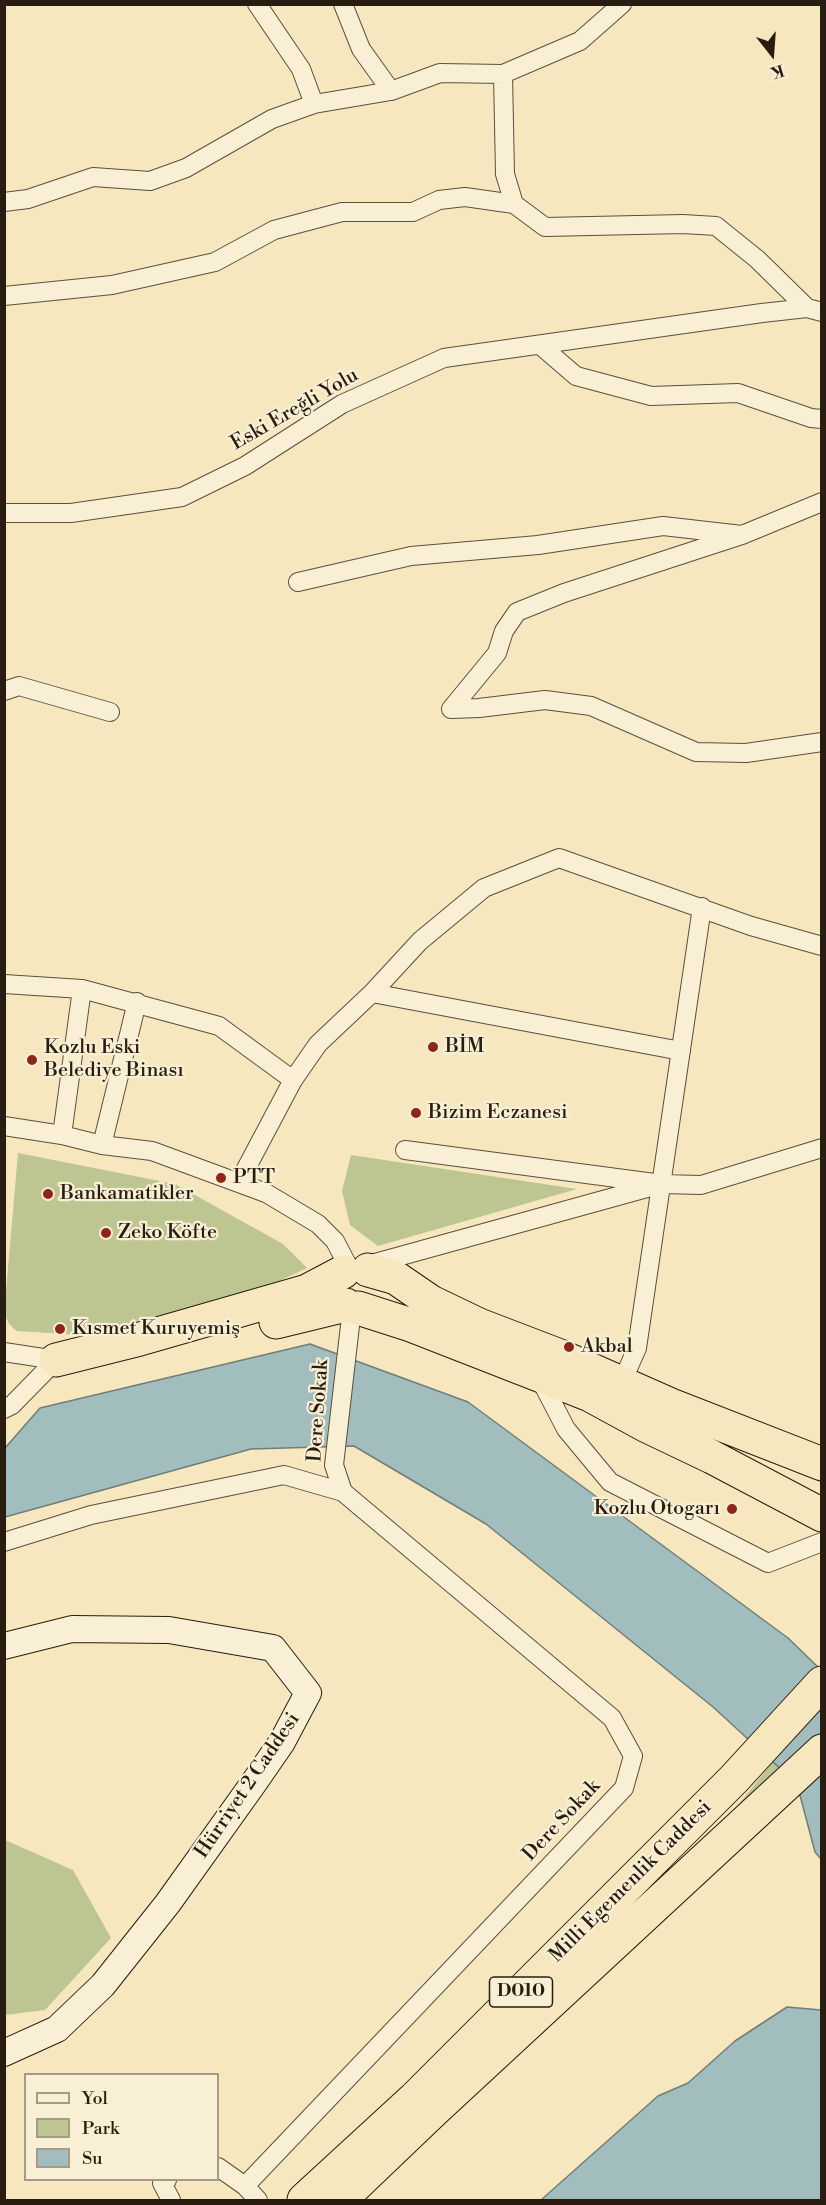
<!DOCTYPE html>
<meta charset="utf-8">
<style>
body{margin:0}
#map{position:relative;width:826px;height:2205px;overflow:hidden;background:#f6e7bf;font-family:"Libre Bodoni",serif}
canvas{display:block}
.frame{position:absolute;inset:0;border:6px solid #291c11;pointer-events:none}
.legend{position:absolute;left:24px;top:2073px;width:195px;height:108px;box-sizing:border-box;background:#f9efd5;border:2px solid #a69b87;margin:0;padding:8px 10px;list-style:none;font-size:18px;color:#291c11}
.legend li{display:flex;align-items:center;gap:12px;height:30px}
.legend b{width:30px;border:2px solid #a69b87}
.north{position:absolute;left:742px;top:24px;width:60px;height:60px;-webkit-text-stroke:4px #f9efd5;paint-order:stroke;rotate:163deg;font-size:16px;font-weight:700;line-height:24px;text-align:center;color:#291c11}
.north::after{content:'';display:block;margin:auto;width:21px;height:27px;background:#291c11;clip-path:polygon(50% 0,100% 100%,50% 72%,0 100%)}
</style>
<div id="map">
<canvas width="826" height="2205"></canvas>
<div class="frame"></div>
<ul class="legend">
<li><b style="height:8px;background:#f9efd5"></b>Yol</li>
<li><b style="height:16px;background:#bdc591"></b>Park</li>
<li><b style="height:16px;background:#a1bdbd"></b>Su</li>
</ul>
<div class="north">K</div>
</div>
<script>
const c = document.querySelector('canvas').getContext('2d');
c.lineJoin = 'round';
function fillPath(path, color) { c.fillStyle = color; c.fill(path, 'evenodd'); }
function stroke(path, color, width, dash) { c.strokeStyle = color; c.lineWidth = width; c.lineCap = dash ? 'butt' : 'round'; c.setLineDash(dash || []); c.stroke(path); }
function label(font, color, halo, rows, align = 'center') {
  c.font = font + ' "Libre Bodoni",serif'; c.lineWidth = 4.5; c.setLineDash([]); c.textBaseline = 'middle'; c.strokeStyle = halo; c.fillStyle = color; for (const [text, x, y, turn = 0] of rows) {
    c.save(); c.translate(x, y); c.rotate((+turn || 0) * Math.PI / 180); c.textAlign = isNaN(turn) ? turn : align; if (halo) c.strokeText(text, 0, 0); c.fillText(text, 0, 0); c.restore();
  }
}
const green = new Path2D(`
 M18,1153L175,1184L283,1244L307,1268L262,1289L83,1335L17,1331C7,1324 4,1316 5,1303Z
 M351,1155L577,1189L378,1246L350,1225L342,1191Z
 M821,1702V1734L734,1810Z
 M5,1840L73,1870L111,1938L45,2010L5,2015Z`);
const water = new Path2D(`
 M310,1344L468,1402L788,1638L821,1670V1859L815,1852L797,1784L713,1707L486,1524L354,1446L251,1449L5,1517V1448L40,1408Z
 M787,2007L821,2010V2200H541L658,2096L688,2083L735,2041Z`);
const street = new Path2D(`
 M257,4L301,69L314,104
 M343,4L361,49L391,91
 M503,74L505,174L514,204L545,227L683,224L716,226L757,259L807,308
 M4,202L28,199L93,177L150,181L186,168L272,119L314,104L391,91L440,73L503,74L580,41L622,4
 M4,296L112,285L215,262L274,230L342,212H413L439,200L465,197L514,204
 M540,345L576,376L651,396L738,393L811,418L822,419
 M4,513H71L182,497L245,466L342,404L444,358L762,313L807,308L822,312
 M298,582L411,556L538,545L663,526L742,535
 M4,691L19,686L110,712
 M451,709L497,653L504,631L517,612L564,593L742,535L822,502
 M451,709L479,708L545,700L591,706L696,752L746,753L822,742
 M4,984L82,989L219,1026L293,1080
 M372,993L681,1051
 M4,1126L62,1135L102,1145L152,1151L266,1193L318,1224L335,1241L349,1268
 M62,1135L82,989
 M102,1145L137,1002
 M405,1150L662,1184L701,1185L822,1148
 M239,1182L293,1080L318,1044L372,993L420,941L484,888L559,858L751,926L822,946
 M368,1265L654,1186
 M4,1352L56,1360
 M538,1375L566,1429L610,1482L768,1563L822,1542
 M622,1382L637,1348L702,907
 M4,1409L12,1405L56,1360
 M4,1542L91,1515L284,1475L343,1492
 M218,2167L245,2186
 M167,2180L162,2183L171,2200
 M258,2200L245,2186L624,1788L633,1756L612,1718L343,1492L334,1465L352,1308`);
const secondary = new Path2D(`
 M4,1646L72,1629L169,1630L273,1648L308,1693L282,1742L253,1784L168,1903L103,1985L57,2029L4,2053`);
const highway = new Path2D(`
 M368,1270L396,1278L431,1302L479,1325L560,1356L671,1405L822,1464
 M358,1308L408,1324L590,1395L645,1425L712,1457L822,1515
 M276,1322L346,1305
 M56,1360L140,1339L307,1291L343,1272
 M304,2200L414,2099L734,1779L822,1683
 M340,2200L432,2112L822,1751`);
const markers = [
 [433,1047,6,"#8f2418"],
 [32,1060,6,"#8f2418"],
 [416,1113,6,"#8f2418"],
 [221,1178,6,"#8f2418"],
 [48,1194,6,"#8f2418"],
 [106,1233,6,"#8f2418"],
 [60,1329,6,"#8f2418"],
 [569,1347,6,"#8f2418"],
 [732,1509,6,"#8f2418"]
];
const shields = [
 [521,1992,63]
];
const shieldNames = [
 ["D010",521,1992]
];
const streetNames = [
 ["Eski Ereğli Yolu",295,410,-30],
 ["Dere Sokak",319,1411,-86],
 ["Hürriyet 2 Caddesi",248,1786,-56],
 ["Dere Sokak",562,1821,-47],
 ["Milli Egemenlik Caddesi",631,1882,-45]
];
const poiNames = [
 ["BİM",445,1047],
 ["Kozlu Eski",44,1048],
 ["Belediye Binası",44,1071],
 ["Bizim Eczanesi",428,1113],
 ["PTT",233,1178],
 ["Bankamatikler",60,1194],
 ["Zeko Köfte",118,1233],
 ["Kısmet Kuruyemiş",72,1329],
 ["Akbal",581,1347],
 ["Kozlu Otogarı",720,1509,"right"]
];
fillPath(green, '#bdc591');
fillPath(water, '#a1bdbd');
stroke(water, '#717d78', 1.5);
stroke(street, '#5c4f3c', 20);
stroke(secondary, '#291c11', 28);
stroke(highway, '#291c11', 35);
stroke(street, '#f9efd5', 18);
stroke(secondary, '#f9efd5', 26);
stroke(highway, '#f6e7bf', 33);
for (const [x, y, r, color] of markers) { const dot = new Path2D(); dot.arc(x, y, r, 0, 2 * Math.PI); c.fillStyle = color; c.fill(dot); stroke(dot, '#f9efd5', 2); }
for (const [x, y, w] of shields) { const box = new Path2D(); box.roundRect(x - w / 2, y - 15, w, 30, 4.5); c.fillStyle = '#f9efd5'; c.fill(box); stroke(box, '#291c11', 1.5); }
label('bold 18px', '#291c11', null, shieldNames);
label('20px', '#291c11', '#f9efd5', streetNames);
label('20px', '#291c11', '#f9efd5', poiNames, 'left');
</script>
